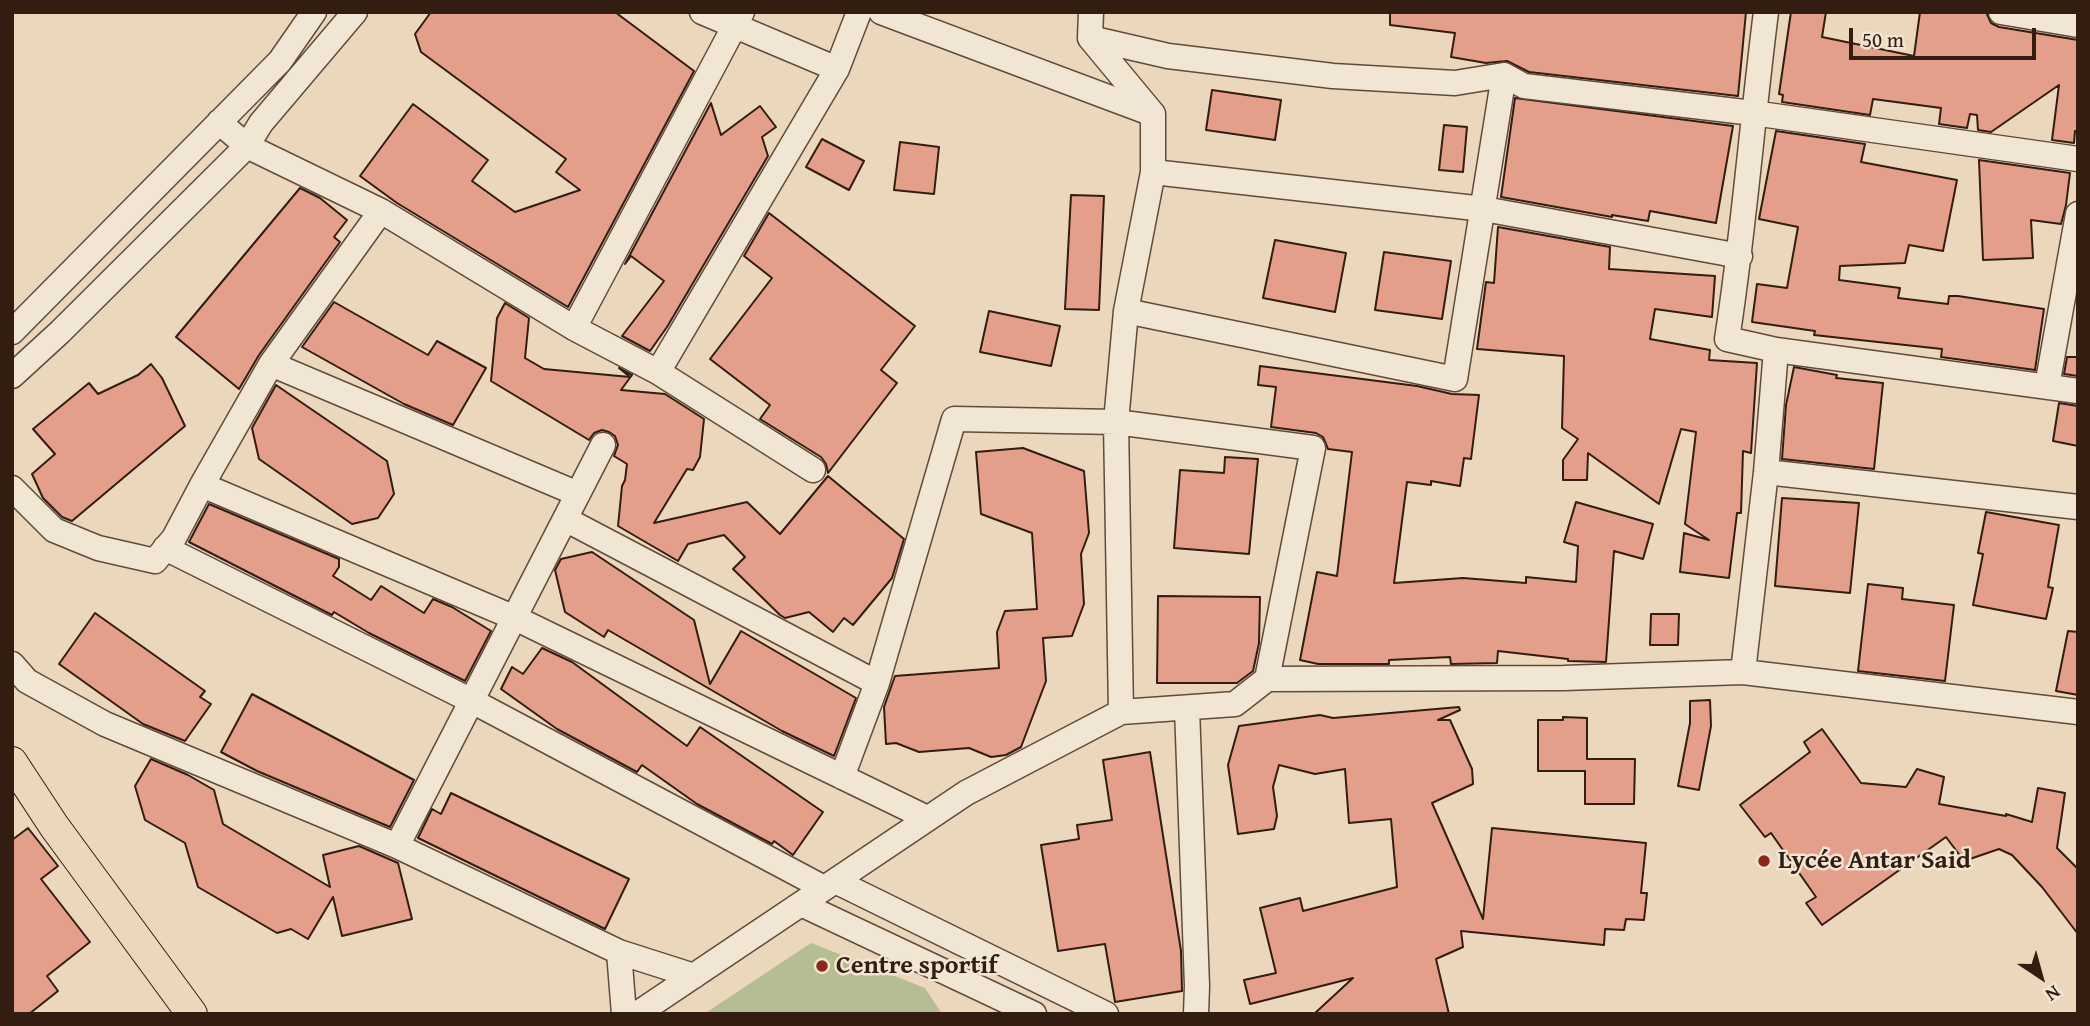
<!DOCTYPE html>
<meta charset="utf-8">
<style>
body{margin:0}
#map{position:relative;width:2090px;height:1026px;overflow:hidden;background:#ead7bc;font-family:"Gentium Book Plus",serif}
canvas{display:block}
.frame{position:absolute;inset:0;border:14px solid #331c10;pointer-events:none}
.north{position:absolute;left:2006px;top:942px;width:70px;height:70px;-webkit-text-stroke:5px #f1e5d3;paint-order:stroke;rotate:144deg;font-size:19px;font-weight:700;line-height:28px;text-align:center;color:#331c10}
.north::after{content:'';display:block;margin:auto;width:24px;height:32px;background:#331c10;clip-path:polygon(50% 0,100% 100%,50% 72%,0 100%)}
.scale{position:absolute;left:1849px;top:28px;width:187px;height:32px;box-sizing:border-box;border:4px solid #331c10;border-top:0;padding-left:9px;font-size:21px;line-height:24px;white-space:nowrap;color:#331c10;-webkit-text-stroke:5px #f1e5d3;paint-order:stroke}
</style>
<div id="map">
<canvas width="2090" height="1026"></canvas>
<div class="frame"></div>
<div class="north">N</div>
<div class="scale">50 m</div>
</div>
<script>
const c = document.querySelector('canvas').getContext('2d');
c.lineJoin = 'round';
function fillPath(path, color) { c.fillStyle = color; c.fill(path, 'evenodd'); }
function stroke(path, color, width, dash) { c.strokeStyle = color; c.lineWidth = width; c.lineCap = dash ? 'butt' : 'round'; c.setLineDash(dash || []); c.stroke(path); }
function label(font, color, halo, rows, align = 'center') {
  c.font = font + ' "Gentium Book Plus",serif'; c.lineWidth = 5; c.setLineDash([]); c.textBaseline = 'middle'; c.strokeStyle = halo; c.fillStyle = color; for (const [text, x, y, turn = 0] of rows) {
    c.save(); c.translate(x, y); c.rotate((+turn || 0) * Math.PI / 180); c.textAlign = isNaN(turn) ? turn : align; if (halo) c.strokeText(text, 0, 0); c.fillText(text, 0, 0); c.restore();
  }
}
const green = new Path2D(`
 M811,943L925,988L942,1014H704Z`);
const building = new Path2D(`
 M431,12H615L694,71L568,307L397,203L360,176L413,104L488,160L472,181L515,212L580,190L556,172L566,159L421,52L415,34Z
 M1390,12H1746L1738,96L1529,72L1507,61L1486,63L1451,57L1455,33L1390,25Z
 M1791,12H1826L1822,37L1914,56L1920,12H1986L1991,23L1999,27L2078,40V132L2075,131L2074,143L2052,140L2059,85L1991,132L1978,130L1977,115L1970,114L1967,128L1939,124L1941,108L1873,99L1870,115L1782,102L1783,95L1779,94Z
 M1212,90L1281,100L1275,140L1206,130Z
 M1515,98L1733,126L1716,223L1650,211L1648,221L1612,215V217L1501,197Z
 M711,103L721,135L760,106L776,127L762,137L768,156L667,327L650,351L622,336L664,281L631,256L625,264Z
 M1444,125L1467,127L1463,172L1439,170Z
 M1776,131L1865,144L1861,162L1957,180L1943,251L1909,245L1905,263L1840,266L1839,280L1900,288L1898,298L1948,304L1949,296H1958L2044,309L2035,370L1941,357L1942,349L1814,335L1815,331L1752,322L1757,284L1787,288L1798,227L1759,219Z
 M822,139L864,161L849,190L806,167Z
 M900,142L939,147L934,194L894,190Z
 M1979,160L2070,173L2066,205L2061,224L2031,220L2033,258L1983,260Z
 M300,188L320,198L347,220L334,237L340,242L259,355L239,389L176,337Z
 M1071,195L1104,196L1099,310L1065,309Z
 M769,213L915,326L881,370L897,383L828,473L826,464L821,457L760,419L770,405L710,359L772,278L744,256Z
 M1498,227L1610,247L1609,269L1715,276L1712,317L1655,309L1650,339L1710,350L1709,360L1757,363L1751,453L1743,451L1741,513H1737L1729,578L1680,572L1684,533L1709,540L1685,524L1696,432L1681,429L1659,504L1588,453L1587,480H1563V460L1578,439L1562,428L1564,356L1477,349L1486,282L1494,283Z
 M1275,240L1346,253L1335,312L1263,298Z
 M1384,252L1451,261L1442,319L1375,310Z
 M334,302L428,355L437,341L486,368L453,425L404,404L302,347Z
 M505,303L529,318L525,358L544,369L630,377L619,368L632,375L621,390L665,394L704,419L700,457L693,470L687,469L654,523L747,502L780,534L828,476L904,539L892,578L853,625L844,618L833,632L809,612L785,618L780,615L733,569L745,557L724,535L688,544L678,561L618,526L622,486L625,480L627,464L614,456L618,445L615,436L609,432L602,430L594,433L589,440L491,381L497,318Z
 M989,311L1060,326L1051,366L980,352Z
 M2067,357H2078V376L2064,374Z
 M151,364L162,378L185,426L72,521L62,517L43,498L32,474L55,454L33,429L89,383L98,394L138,375Z
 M1260,366L1417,386L1452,394L1479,395L1471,459L1464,458L1460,486L1431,481V485L1407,482L1394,583L1463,578L1526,583V577L1576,582L1578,546L1564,542L1576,502L1653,524L1643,559L1614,551L1606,662L1568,661V659L1498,651L1497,663L1451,664L1450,657L1389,660V664H1318L1300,660L1317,572L1337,576L1352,452L1328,449L1323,437L1316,433L1271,427L1276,387L1258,385Z
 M1794,367L1837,375L1836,378L1883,383L1874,469L1782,459L1786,405Z
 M276,385L387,461L394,494L378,518L352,524L259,459L252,428Z
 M2059,403L2078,406V446L2053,441Z
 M1023,448L1084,471L1089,533L1081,554L1084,604L1072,636L1043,638L1046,681L1021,747L1006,755L991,757L969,748L919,752L896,743L886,744L884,707L895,676L999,668L997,632L1005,611L1037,609L1032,533L981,514L976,452Z
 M1225,457L1258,459L1249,554L1174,548L1180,470L1224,473Z
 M1782,498L1859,503L1850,593L1775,586Z
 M209,504L339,559V567L333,576L371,600L381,586L424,613L433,599L452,607L491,631L465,681L369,633L334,612L332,615L189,542Z
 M1986,512L2059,525L2048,587L2053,588L2046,619L1973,605L1983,554L1978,553Z
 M592,552L694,620L710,684L741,631L856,698L834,756L782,731L608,630L604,637L565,612L555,570L561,559Z
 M1868,584L1903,588L1902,599L1954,605L1945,681L1858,671Z
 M1158,596L1260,597L1259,643L1253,671L1237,683H1157Z
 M95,613L205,691L200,697L211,704L185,741L143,724L59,664Z
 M1651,614H1679L1678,645H1650Z
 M2068,631L2078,632V695L2056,691Z
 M542,648L572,662L687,746L700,727L823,812L793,855L774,841L772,844L697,804L642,765L637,772L557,729L501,689L512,667L523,674Z
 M252,694L414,780L390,827L257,771L221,752Z
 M1710,700L1711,726L1699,790L1678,786L1690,723V701Z
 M1459,707L1460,710L1438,720H1450L1472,769L1473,784L1432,803L1483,919L1492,828L1646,843L1641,893H1647L1644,920L1626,919L1624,930L1605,929L1604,945L1461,931L1463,947L1436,959L1449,1014H1314L1353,978L1250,1004L1244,980L1276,973L1260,908L1300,898L1303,911L1397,887L1391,819L1349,823L1345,769L1315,774L1279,765L1273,787L1277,816L1274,829L1238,834L1228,765L1239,726L1320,715L1333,718Z
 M1563,717L1587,718V759H1635L1634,804H1585V771H1538V720H1563Z
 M1822,729L1861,783L1906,787L1917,769L1944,777L1939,804L2006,816V814L2032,822L2038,788L2065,793L2057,848L2078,869V934L2042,887L2012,855L1999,849L1964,861L1946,837L1822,925L1806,903L1816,897L1771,833L1765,837L1740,805L1810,752L1804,742Z
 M1150,752L1181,951L1182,991L1115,1002L1105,944L1058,951L1041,845L1079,839L1077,825L1112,820L1103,760Z
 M151,759L188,775L214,790L223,824L330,887L323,855L359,846L398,863L412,919L342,936L333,897L308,939L291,929L277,933L198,887L185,843L145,820L135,786Z
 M451,793L629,879L605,929L418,838L432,809L441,814Z
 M28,828L58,866L41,879L90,942L47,976L58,991L29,1014H12V840Z`);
const minor = new Path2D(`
 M702,12L837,69
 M881,12L1153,114
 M1091,12L1090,38L1153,114V172L1126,311L1116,422L1121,712
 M1766,12C1752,121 1744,231 1727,339L1776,350L2078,391
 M2001,12L2078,25
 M1090,38L1168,56L1333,76L1455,83L1504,75L1524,86L1753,113L2078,159
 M219,122L247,146L381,211L574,328L658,372L813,470
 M1153,172L1484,209L1740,256
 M1126,311L1455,379L1504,75
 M574,328L742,12
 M12,332L280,61L314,12
 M271,364L578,494
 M658,372L837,69L859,12
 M12,376L60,332L247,146L261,123L355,12
 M2047,386L2078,214
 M1766,472L2078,507
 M202,485L515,618L927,818
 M12,488L54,530L98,548L155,561L174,538L202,485L271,364L381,211
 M565,519L877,683
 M165,548L472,701L824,888
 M12,664L27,681L105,724L397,846L619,952L694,976
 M1743,672L1766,472L1776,350
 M1187,708L1197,986L1196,1014
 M842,777L877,683L954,419L1116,422L1313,448L1267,679
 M397,846L603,445
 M835,881L1106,1014
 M801,904L1034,1014
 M619,952L624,1014
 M637,1014L966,793L1121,712L1235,704L1267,679L1564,678L1743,672L2078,712`);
const major = new Path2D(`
 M12,762L54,826L192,1014`);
const markers = [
 [1764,861,7,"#8f2418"],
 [822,966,7,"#8f2418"]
];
const poiNames = [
 ["Lycée Antar Said",1778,861],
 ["Centre sportif",836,966]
];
fillPath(green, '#b5be92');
fillPath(building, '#e39f89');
stroke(building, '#331c10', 2);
stroke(minor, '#614b3b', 27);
stroke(major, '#331c10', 32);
stroke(minor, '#f1e5d3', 24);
stroke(major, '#ead7bc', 30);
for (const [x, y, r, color] of markers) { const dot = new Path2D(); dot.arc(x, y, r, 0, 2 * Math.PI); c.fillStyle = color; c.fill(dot); stroke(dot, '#f1e5d3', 2.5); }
label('bold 26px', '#331c10', '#f1e5d3', poiNames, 'left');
</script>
